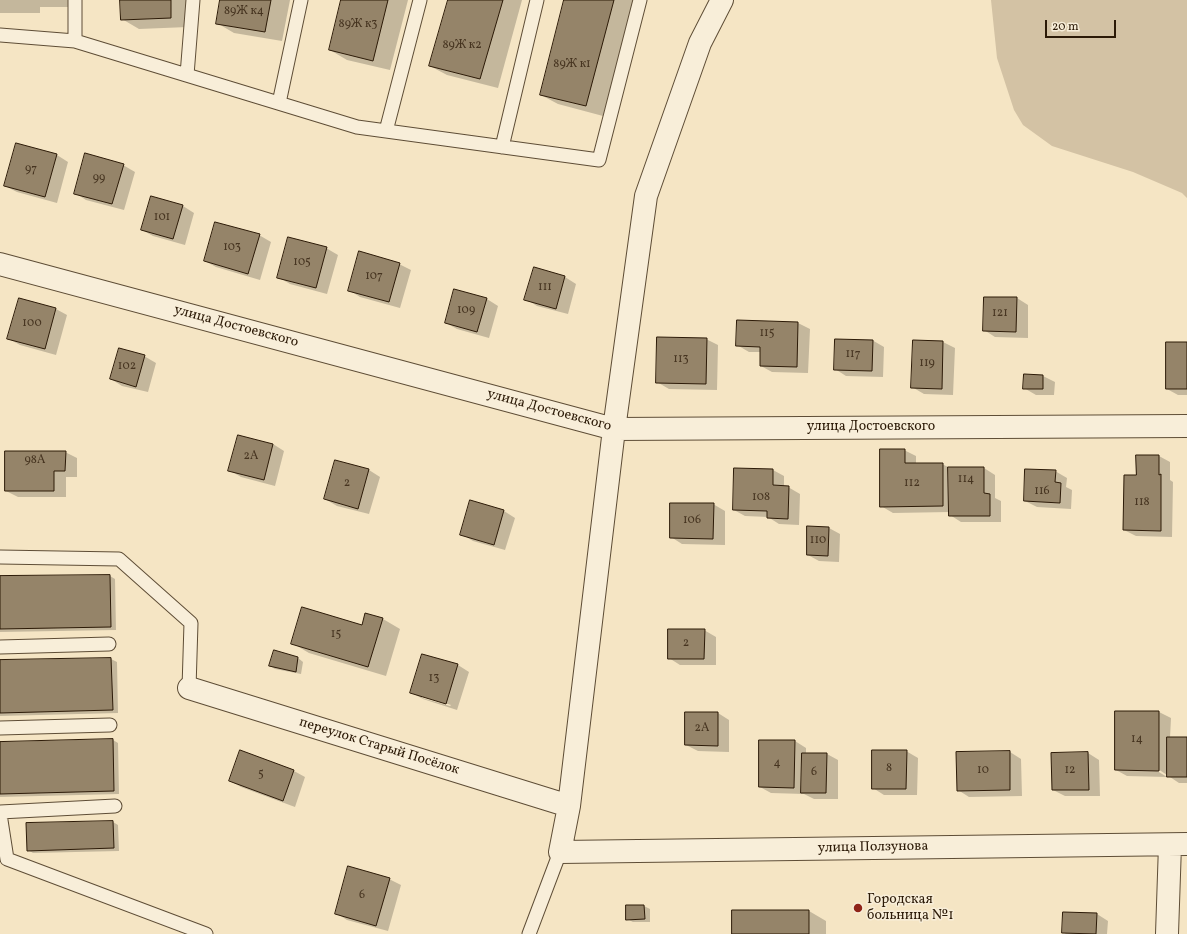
<!DOCTYPE html>
<meta charset="utf-8">
<style>
body{margin:0}
#map{position:relative;width:1187px;height:934px;overflow:hidden;background:#f5e5c4;font-family:Vollkorn,serif}
canvas{display:block}
.scale{position:absolute;left:1045px;top:20px;width:71px;height:18px;box-sizing:border-box;border:2px solid #2c1a07;border-top:0;padding-left:5px;font-size:12px;line-height:14px;white-space:nowrap;color:#2c1a07;-webkit-text-stroke:3px #f8eed9;paint-order:stroke}
</style>
<div id="map">
<canvas width="1187" height="934"></canvas>
<div class="scale">20 m</div>
</div>
<script>
const c = document.querySelector('canvas').getContext('2d');
c.lineJoin = 'round';
function fillPath(path, color) { c.fillStyle = color; c.fill(path, 'evenodd'); }
function stroke(path, color, width, dash) { c.strokeStyle = color; c.lineWidth = width; c.lineCap = dash ? 'butt' : 'round'; c.setLineDash(dash || []); c.stroke(path); }
function label(font, color, halo, rows, align = 'center') {
  c.font = font + ' Vollkorn,serif'; c.lineWidth = 3; c.setLineDash([]); c.textBaseline = 'middle'; c.strokeStyle = halo; c.fillStyle = color; for (const [text, x, y, turn = 0] of rows) {
    c.save(); c.translate(x, y); c.rotate((+turn || 0) * Math.PI / 180); c.textAlign = isNaN(turn) ? turn : align; if (halo) c.strokeText(text, 0, 0); c.fillText(text, 0, 0); c.restore();
  }
}
const green = new Path2D(`
 M991,0H1187V198L1182,193L1133,172L1052,146L1023,125L1014,110L997,58Z`);
const shadow = new Path2D(`
 M0,0H69V7H40V13H0Z
 M121,0H187L188,27L139,29L122,19Z
 M221,0H290L282,41L234,33L217,23Z
 M342,0H408L390,70L347,60L330,50Z
 M449,0H522L498,88L447,75L430,66Z
 M565,0H634L603,116L558,104L541,95Z
 M57,155L68,162L57,203L17,192L5,186Z
 M123,165L135,172L124,210L86,200L75,193Z
 M151,197L183,206L194,213L185,245L153,236L142,230Z
 M259,235L271,242L260,280L216,267L205,261Z
 M326,248L338,255L327,294L290,284L278,277Z
 M399,264L411,270L400,308L360,297L349,290Z
 M534,268L565,277L576,284L568,314L537,306L526,299Z
 M455,290L487,299L498,306L489,338L457,329L446,323Z
 M1017,298L1028,305V338L995,337L984,330Z
 M56,309L67,315L56,355L20,345L9,339Z
 M738,321L798,323L810,329L808,373L772,372L761,366V352H749L737,345Z
 M706,339L718,345L717,390L669,389L657,382Z
 M872,340L884,347L883,377L846,376L835,369Z
 M914,341L943,342L955,348L953,395L924,394L912,387Z
 M1187,343V395H1178L1167,389Z
 M144,356L156,363L148,392L122,386L111,379Z
 M1025,375L1043,376L1055,382L1054,395H1036L1024,388Z
 M273,444L284,451L275,486L241,477L229,470Z
 M904,450L916,456V464H942L950,468H984L995,475V498L1001,501V522H961L950,515V512L893,513L881,506Z
 M65,452L77,458V477H66V497H18L6,491Z
 M1159,456L1170,462V480L1173,482L1172,537L1136,536L1124,530L1137,476Z
 M336,461L369,470L380,477L369,514L337,506L325,499Z
 M773,470L784,476V487H788L800,494L799,525L779,524L768,517L745,516L734,510Z
 M1055,471L1067,478L1066,487L1072,490L1071,509L1037,507L1025,501Z
 M713,504L725,511V545L682,544L671,537Z
 M504,511L515,518L505,550L473,541L461,534Z
 M829,528L840,534L839,562L819,561L808,555Z
 M110,576L115,579L116,630L0,632V577Z
 M366,614L383,619L400,629L386,676L309,653L292,643L362,627Z
 M704,630L716,637V665H680L669,658Z
 M275,651L298,658L303,662L301,674L275,669L270,666Z
 M111,659L117,662L118,713L0,716V661Z
 M458,665L469,672L457,710L423,699L412,693ZM422,696L451,705L450,706L422,698Z
 M1116,712H1159L1171,718L1170,738H1187V783H1179L1155,767L1154,769L1167,777L1127,776L1116,770Z
 M718,713L729,720V752L698,751L686,745Z
 M113,740L118,743L119,794L0,797V743Z
 M795,741L806,748V754H827L838,760V799H814L804,794L771,793L760,787Z
 M906,751L918,758L917,795H884L873,788Z
 M240,752L294,771L305,777L295,807L241,787L230,781Z
 M1010,752L1021,759L1022,796L969,797L958,790Z
 M1088,753L1099,760L1100,796H1065L1053,790Z
 M113,822L118,825L119,851L33,853L28,850Z
 M389,879L401,885L388,931L347,920L336,913Z
 M627,906H644L650,909V922H633L627,919Z
 M733,911H809L826,921V934H733Z
 M1097,914L1108,921L1107,934H1066L1063,932Z`);
const building = new Path2D(`
 M120,0H171V18L121,20Z
 M220,0H271L265,32L216,24Z
 M341,0H388L373,61L329,50Z
 M448,0H503L480,79L429,66Z
 M564,0H614L586,106L540,95Z
 M16,143L57,154L45,197L4,186Z
 M85,153L124,164L112,204L74,194Z
 M151,196L183,205L173,239L141,230Z
 M215,222L260,234L248,274L204,261Z
 M288,237L327,247L316,288L277,278Z
 M359,251L400,263L389,302L348,291Z
 M534,267L565,276L556,309L524,300Z
 M454,289L487,298L477,332L445,323Z
 M984,297H1017L1016,332L983,331Z
 M19,298L56,308L45,349L7,339Z
 M737,320L798,322L797,367L760,366V347L736,346Z
 M657,337L707,338L706,384L656,383Z
 M835,339L873,340L872,371L834,370Z
 M913,340L943,341L942,389L911,388Z
 M1166,342H1187V389H1166Z
 M119,348L145,355L136,387L110,379Z
 M1024,374L1043,375V389H1023Z
 M238,435L273,444L264,480L228,471Z
 M880,449H905V463H943V506L880,507Z
 M5,451H66L65,471H54V491H5Z
 M1136,455H1159V475L1161,474V531L1123,530L1124,475H1136Z
 M335,460L369,469L358,509L324,499Z
 M948,467H984V493L990,494V516H949Z
 M734,468L773,469V485L789,486L788,519L767,518V511L733,510Z
 M1025,469L1056,470L1055,482L1061,483L1060,503L1024,501Z
 M470,500L504,510L494,545L460,535Z
 M670,503H714L713,539L670,538Z
 M807,526L829,527L828,556L807,555Z
 M110,575L111,627L0,629V576Z
 M302,607L362,625L365,613L383,618L368,667L291,644Z
 M668,629H705L704,659H668Z
 M274,650L298,657L296,672L269,666Z
 M422,654L458,664L446,704L410,693Z
 M111,658L113,710L0,713V660Z
 M1115,711H1159V771L1115,770Z
 M685,712H718V746L685,745Z
 M1167,737H1187V777H1167Z
 M113,739L114,791L0,794V742Z
 M759,740H795L794,788L759,787Z
 M240,750L294,770L283,801L229,781Z
 M872,750H907L906,789H872Z
 M1010,751V790L957,791L956,752Z
 M1088,752L1089,790H1052L1051,753Z
 M802,753H827L826,793H801Z
 M113,821L114,848L27,851L26,823Z
 M348,866L390,878L376,926L335,914Z
 M626,905H644L645,919L626,920Z
 M732,910H809V934H732Z
 M1063,912L1097,913L1096,934L1062,933Z`);
const service = new Path2D(`
 M0,35L75,41L357,127L599,160L640,0
 M75,41V0
 M187,75L193,0
 M279,103L301,0
 M386,131L420,0
 M502,147L537,0
 M0,557L119,559L191,623L189,688
 M0,647L109,644
 M0,728L110,725
 M0,812L115,806
 M0,814L7,859L206,934
 M529,934L560,852`);
const minor = new Path2D(`
 M722,0L700,43L646,196L614,429L569,806L560,852L1187,844
 M0,264L614,429L1187,426
 M189,688L569,806
 M1167,934L1170,845`);
const markers = [
 [858,908,5,"#8f2418"]
];
const numberNames = [
 ["89Ж к4",244,12],
 ["89Ж к3",358,25],
 ["89Ж к2",462,46],
 ["89Ж к1",572,65],
 ["97",31,170],
 ["99",99,179],
 ["101",162,218],
 ["103",232,248],
 ["105",302,263],
 ["107",374,277],
 ["111",545,288],
 ["109",466,311],
 ["121",1000,314],
 ["100",32,324],
 ["115",767,334],
 ["117",853,355],
 ["113",681,360],
 ["119",927,364],
 ["102",127,367],
 ["2А",251,457],
 ["98А",35,461],
 ["114",966,480],
 ["2",347,484],
 ["112",912,484],
 ["116",1042,492],
 ["108",761,498],
 ["118",1142,503],
 ["106",692,521],
 ["110",818,541],
 ["15",336,635],
 ["2",686,644],
 ["13",434,679],
 ["2А",702,729],
 ["14",1137,740],
 ["4",777,764],
 ["8",889,769],
 ["10",983,771],
 ["12",1070,771],
 ["6",814,773],
 ["5",261,775],
 ["6",362,896]
];
const streetNames = [
 ["улица Достоевского",236,327,15],
 ["улица Достоевского",549,411,15],
 ["улица Достоевского",871,427],
 ["переулок Старый Посёлок",379,747,17],
 ["улица Ползунова",873,848,-1]
];
const poiNames = [
 ["Городская",867,900],
 ["больница №1",867,916]
];
fillPath(green, '#d3c2a4');
fillPath(shadow, '#0003');
fillPath(building, '#958469');
stroke(building, '#2c1a07', 1);
stroke(service, '#5e4d36', 15);
stroke(minor, '#5e4d36', 24);
stroke(service, '#f8eed9', 13);
stroke(minor, '#f8eed9', 22);
for (const [x, y, r, color] of markers) { const dot = new Path2D(); dot.arc(x, y, r, 0, 2 * Math.PI); c.fillStyle = color; c.fill(dot); stroke(dot, '#f8eed9', 1.5); }
label('12px', '#463420', null, numberNames);
label('14px', '#2c1a07', '#f8eed9', streetNames);
label('14px', '#2c1a07', '#f8eed9', poiNames, 'left');
</script>
